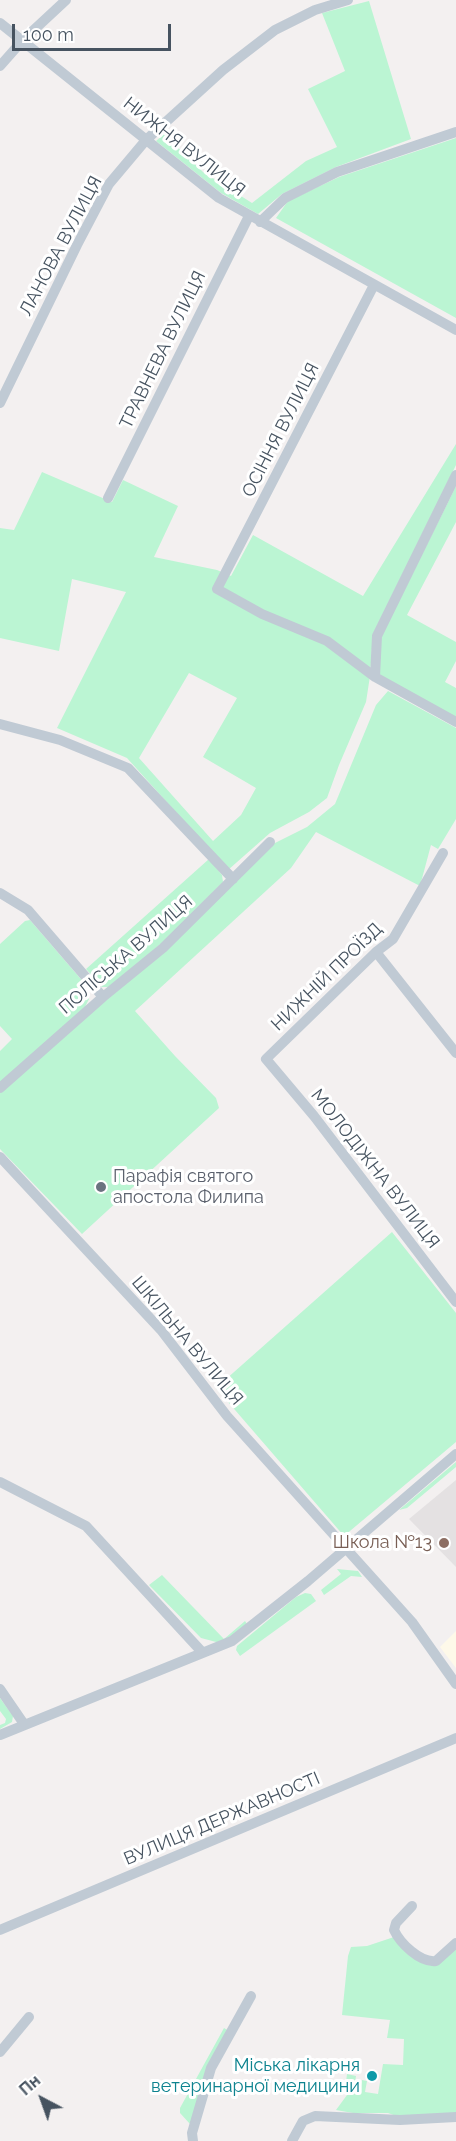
<!DOCTYPE html>
<meta charset="utf-8">
<style>
body{margin:0}
#map{position:relative;width:456px;height:2141px;overflow:hidden;background:#f3f0f0;font-family:Raleway,sans-serif}
canvas{display:block}
.north{position:absolute;left:12px;top:2069px;width:60px;height:60px;-webkit-text-stroke:4px #fff;paint-order:stroke;rotate:319deg;font-size:16px;font-weight:700;line-height:24px;text-align:center;color:#465360}
.north::after{content:'';display:block;margin:auto;width:21px;height:27px;background:#465360;clip-path:polygon(50% 0,100% 100%,50% 72%,0 100%)}
.scale{position:absolute;left:12px;top:24px;width:159px;height:27px;box-sizing:border-box;border:3px solid #465360;border-top:0;padding-left:8px;font-size:18px;line-height:21px;white-space:nowrap;color:#465360;-webkit-text-stroke:4px #fff;paint-order:stroke}
</style>
<div id="map">
<canvas width="456" height="2141"></canvas>
<div class="north">Пн</div>
<div class="scale">100 m</div>
</div>
<script>
const c = document.querySelector('canvas').getContext('2d');
c.lineJoin = 'round';
function fillPath(path, color) { c.fillStyle = color; c.fill(path, 'evenodd'); }
function stroke(path, color, width, dash) { c.strokeStyle = color; c.lineWidth = width; c.lineCap = dash ? 'butt' : 'round'; c.setLineDash(dash || []); c.stroke(path); }
function label(font, color, halo, rows, align = 'center') {
  c.font = font + ' Raleway,sans-serif'; c.lineWidth = 6; c.setLineDash([]); c.textBaseline = 'middle'; c.strokeStyle = halo; c.fillStyle = color; for (const [text, x, y, turn = 0] of rows) {
    c.save(); c.translate(x, y); c.rotate((+turn || 0) * Math.PI / 180); c.textAlign = isNaN(turn) ? turn : align; if (halo) c.strokeText(text, 0, 0); c.fillText(text, 0, 0); c.restore();
  }
}
const commercial = new Path2D(`
 M456,1631V1668L440,1647Z`);
const education = new Path2D(`
 M456,1480V1567L409,1519Z`);
const green = new Path2D(`
 M369,1L411,139L336,167L282,194L258,214L221,193L156,141L164,134L203,172L252,203L306,161L337,147L308,89L345,71L322,13Z
 M456,138V318L276,218L288,201L339,177Z
 M456,444V465L373,634L370,676L366,702L339,765L327,798L309,812L270,833L228,870L127,758L57,728L126,592L72,579L59,651L0,638V528L14,530L42,472L112,502L123,480L178,506L154,557L217,570L231,576L253,535L363,596ZM189,673L237,698L203,757L256,788L241,815L213,841L139,758Z
 M456,486V522L407,615L456,642V661L445,682L456,688V718L379,675L381,637Z
 M388,691L456,728V819L438,849L431,845L420,886L316,832L291,868L135,1011L175,1056L216,1098L219,1108L82,1234L0,1149V1093L271,845L307,827L335,804L376,705Z
 M209,859L222,875L223,882L164,941L111,987H102L86,969Z
 M30,920L86,985L89,999L85,1007L0,1083V1051L12,1039L0,1026V944L25,921Z
 M392,1232L456,1313V1442L344,1536L216,1388Z
 M456,1462V1467L407,1508L399,1510Z
 M337,1569L358,1571L362,1577L351,1576L324,1595L321,1590L341,1574Z
 M162,1575L224,1639L245,1621L247,1624L226,1641L220,1643L201,1638L149,1585Z
 M305,1593L311,1594L316,1601L240,1656L236,1650L237,1646L296,1597Z
 M0,1698L13,1716L12,1722L0,1729V1725L5,1723L6,1719L0,1711Z
 M394,1937L422,1962L456,1946V2114L399,2117L388,2113H353L336,2110L347,2095L345,2090L347,2074L356,2076L354,2090L360,2091L362,2080L367,2081L365,2092L378,2094L383,2064L403,2065L404,2039L387,2038L390,2020L342,2015L348,1956L351,1947L367,1946Z
 M224,2028L229,2031L190,2124L180,2113V2108Z`);
const minor = new Path2D(`
 M0,23L219,198L456,330
 M0,66L23,40L66,0
 M260,222L285,198L337,172L456,132
 M374,285L217,589L262,614L327,641L375,677L456,722
 M0,403L77,245L109,184L146,140L223,70L275,30L315,10L348,0
 M108,498L249,216
 M375,677L377,636L456,475
 M0,724L60,740L128,768L233,879
 M443,853L393,939L376,952L266,1059L314,1116L456,1302
 M0,893L28,910L103,997
 M376,952L456,1053
 M0,1088L103,997L163,948L270,842
 M0,1157L161,1330L227,1416L412,1622L456,1684
 M0,1482L86,1526L202,1652
 M0,1689L24,1724
 M0,1735L232,1641L308,1581L456,1454
 M412,1906L396,1923L394,1930C400,1943 420,1963 436,1961L456,1943
 M0,1930L456,1738
 M0,2052L29,2017
 M193,2141L192,2133L211,2068L251,1996
 M292,2141L303,2121L315,2116L400,2120L456,2117`);
const markers = [
 [101,1187,6,"#6b7280"],
 [444,1543,6,"#8d6e63"],
 [372,2076,6,"#0f9aa8"]
];
const streetNames = [
 ["НИЖНЯ ВУЛИЦЯ",184,147,38],
 ["ЛАНОВА ВУЛИЦЯ",61,246,-62],
 ["ТРАВНЕВА ВУЛИЦЯ",163,350,-64],
 ["ОСІННЯ ВУЛИЦЯ",281,430,-63],
 ["ПОЛІСЬКА ВУЛИЦЯ",126,955,-41],
 ["НИЖНІЙ ПРОЇЗД",327,977,-44],
 ["МОЛОДІЖНА ВУЛИЦЯ",375,1169,52],
 ["ШКІЛЬНА ВУЛИЦЯ",187,1341,50],
 ["ВУЛИЦЯ ДЕРЖАВНОСТІ",222,1819,-23]
];
const worshipNames = [
 ["Парафія святого",113,1177],
 ["апостола Филипа",113,1198]
];
const educationNames = [
 ["Школа №13",432,1543]
];
const cultureNames = [
 ["Міська лікарня",360,2066],
 ["ветеринарної медицини",360,2087]
];
fillPath(commercial, '#fef9e9');
fillPath(education, '#e4e1e2');
fillPath(green, '#bbf5d3');
stroke(minor, '#c0cad4', 10);
for (const [x, y, r, color] of markers) { const dot = new Path2D(); dot.arc(x, y, r, 0, 2 * Math.PI); c.fillStyle = color; c.fill(dot); stroke(dot, '#fff', 2); }
label('18px', '#465360', '#fff', streetNames);
label('18px', '#5b616d', '#fff', worshipNames, 'left');
label('18px', '#785e54', '#fff', educationNames, 'right');
label('18px', '#0d838f', '#fff', cultureNames, 'right');
</script>
